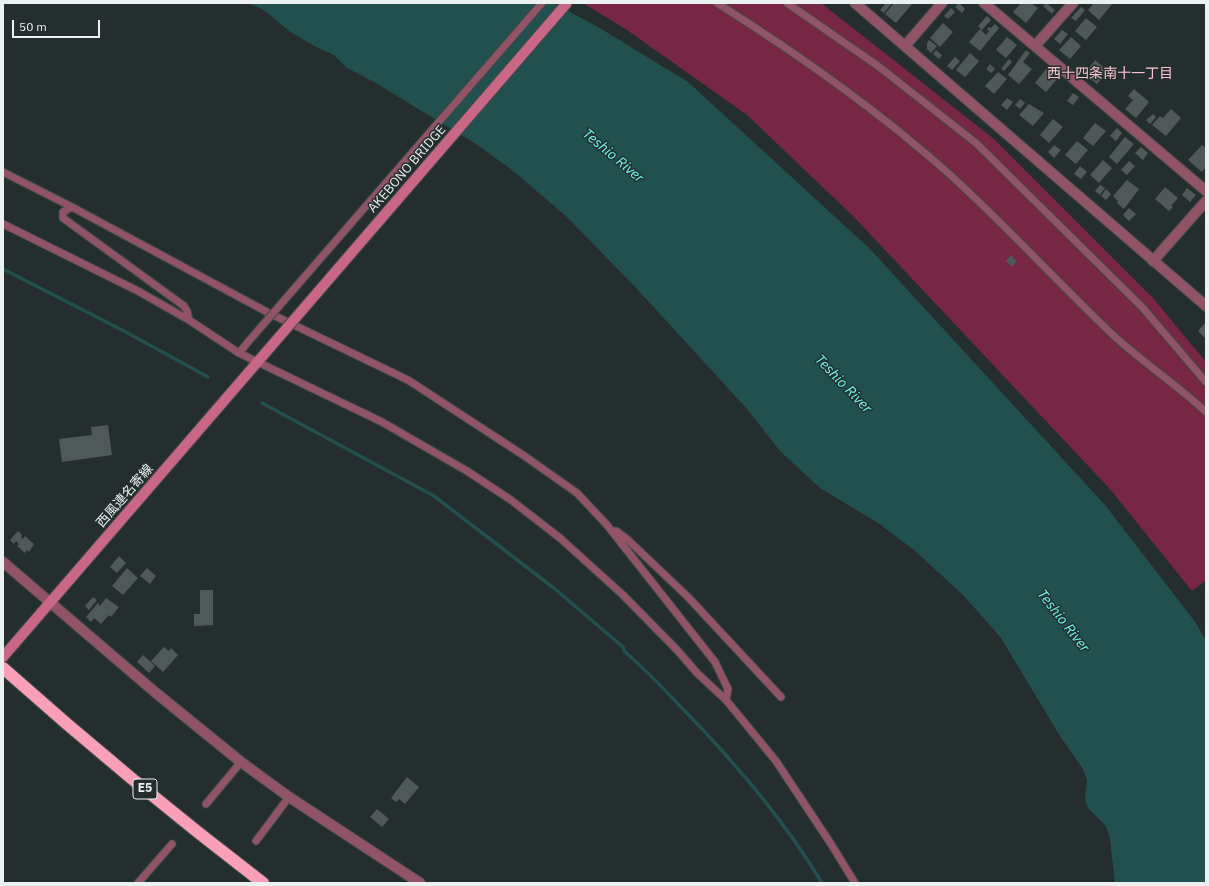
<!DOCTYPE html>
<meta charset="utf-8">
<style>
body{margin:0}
#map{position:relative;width:1209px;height:886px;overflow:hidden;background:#252e2e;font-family:"IBM Plex Sans",sans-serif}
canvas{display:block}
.frame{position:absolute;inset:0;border:4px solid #ebf1f0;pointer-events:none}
.scale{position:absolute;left:12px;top:20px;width:88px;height:18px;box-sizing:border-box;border:2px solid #ebf1f0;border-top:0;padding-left:5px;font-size:12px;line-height:14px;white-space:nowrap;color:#ebf1f0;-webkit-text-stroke:3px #252e2e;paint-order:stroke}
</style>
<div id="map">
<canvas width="1209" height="886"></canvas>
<div class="frame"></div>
<div class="scale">50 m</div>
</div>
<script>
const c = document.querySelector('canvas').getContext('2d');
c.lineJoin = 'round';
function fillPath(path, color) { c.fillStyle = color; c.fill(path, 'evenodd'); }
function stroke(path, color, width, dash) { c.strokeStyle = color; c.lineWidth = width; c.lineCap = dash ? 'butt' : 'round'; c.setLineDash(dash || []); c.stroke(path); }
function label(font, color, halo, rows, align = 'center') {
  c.font = font + ' "IBM Plex Sans","Noto Sans JP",sans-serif'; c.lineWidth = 3; c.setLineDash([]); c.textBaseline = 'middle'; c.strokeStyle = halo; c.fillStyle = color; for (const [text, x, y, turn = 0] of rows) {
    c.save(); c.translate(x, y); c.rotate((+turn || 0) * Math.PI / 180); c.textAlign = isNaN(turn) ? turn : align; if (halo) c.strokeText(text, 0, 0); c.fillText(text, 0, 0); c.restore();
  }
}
const green = new Path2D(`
 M583,3H821L994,139L1153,298L1206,362V580L1192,591L1109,488L854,217L747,115L627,30Z`);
const water = new Path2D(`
 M248,3H553L598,27L688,82L870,249L1105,505L1196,623L1206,641V883H1115L1110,839L1106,826L1088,808L1085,800L1087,780L1083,769L1060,736L1001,638L963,595L914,550L878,523L820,488L780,451L747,409L638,290L567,217L512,170L476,144L374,82L347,68L334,55L316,47L289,31L264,10Z`);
const stream = new Path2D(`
 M3,269L124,331L208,377
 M262,403L434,496L555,589L623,647L624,651C644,668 662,687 680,706C733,760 783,818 822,883`);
const building = new Path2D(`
 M886,3H892L884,13L880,10Z
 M894,3L912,4L896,23L885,14Z
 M959,3L965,9L962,13L955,7Z
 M1021,3H1031L1038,8L1026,23L1013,12Z
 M1046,3L1055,10L1052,14L1043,6Z
 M1094,3H1113L1099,20L1088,10Z
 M1081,7L1085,10L1076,21L1071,18Z
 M951,8L955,12L948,19L944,16Z
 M987,16L991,20L982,30L978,26Z
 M1086,18L1097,27L1086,40L1075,31Z
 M943,23L953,32L940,47L930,38Z
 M995,24L999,28L980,51L969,42L980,29L986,35L989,31L987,29L989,27L991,28Z
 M1062,30L1068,34L1060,44L1054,39Z
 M1007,37L1017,45L1006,58L996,50Z
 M1071,37L1081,46L1070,59L1059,50Z
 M929,40L937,46L931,53L927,49V43Z
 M936,50L942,55L939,59L933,54Z
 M1026,50L1030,53L1023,62L1032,69L1019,84L1008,75Z
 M970,53L979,61L965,77L956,70Z
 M955,57L960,61L952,70L947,66Z
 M1009,59L1012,62L1004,71L1001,69Z
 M1095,60L1108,71L1097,84L1084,74Z
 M990,64L995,69L991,73L986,69Z
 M1046,69L1057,79L1046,92L1035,83Z
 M998,72L1007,79L994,94L985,86Z
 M1134,89L1149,102L1136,118L1125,109L1133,100L1128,96Z
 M1073,93L1079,97L1073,105L1067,101Z
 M1007,98L1013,102L1007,110L1001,105Z
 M1020,99L1025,103L1020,109L1015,105Z
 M1029,104L1044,113L1033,126L1019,115Z
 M1171,109L1181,118L1166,136L1152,125L1160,116L1163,118Z
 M1153,114L1156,117L1150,124L1146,120Z
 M1053,119L1063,127L1049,143L1040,135Z
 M1095,123L1106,131L1093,146L1083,138Z
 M1117,128L1122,133L1116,141L1110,136Z
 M1125,137L1134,144L1117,164L1109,157Z
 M1077,141L1088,150L1076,164L1065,155Z
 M1054,145L1061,150L1054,158L1048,152Z
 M1202,145L1206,148V167L1202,172L1188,160Z
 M1141,147L1148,153L1143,160L1135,153Z
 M1103,160L1112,168L1099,183L1090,175Z
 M1129,161L1135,166L1127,175L1121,170Z
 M1080,166L1087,172L1081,179L1074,174Z
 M1127,180L1139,189L1124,209L1117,203L1118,201L1113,196Z
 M1100,185L1105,188L1100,195L1095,191Z
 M1165,187L1178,198L1171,206L1173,207L1169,211L1155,199Z
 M1187,188L1196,195L1190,202L1182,195Z
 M1106,189L1111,194L1106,200L1101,196Z
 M1129,208L1136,214L1129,221L1123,215Z
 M1011,255L1017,261L1012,267L1006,261Z
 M1206,322V337L1205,338L1198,331Z
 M108,425L112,455L62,462L59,439L92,435L91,427Z
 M18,531L22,535L21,537L23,539L25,536L34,544L29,552L27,550L25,553L17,546L19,544L16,541L14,544L10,540Z
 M119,556L126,563L117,573L110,567Z
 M127,568L138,578L123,595L112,586Z
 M147,568L156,576L150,584L140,576Z
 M200,590H213V625L194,626V614H200Z
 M93,597L97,600L89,610L85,606Z
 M106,598L119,607L111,617L109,615L101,624L94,618L91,622L86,617L98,603L100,606Z
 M164,647L169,651L171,648L178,655L163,672L151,661Z
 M143,655L155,666L149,673L137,662Z
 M407,777L419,787L405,804L399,799L396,802L391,798Z
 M377,809L389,819L382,827L370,817Z`);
const service = new Path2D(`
 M717,3C798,54 876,109 947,172C1005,224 1056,281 1112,334C1142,362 1176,384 1206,412
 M787,3L878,66L976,143L1142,307L1206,382
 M3,172L72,207
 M3,224L138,291L189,320L239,353L382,422L467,471L511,500L560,538L623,595L677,650L698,674L726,700L776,761L831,844L855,883
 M189,320L187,311L184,306L63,218V212L72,207L267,312L408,380L523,455L577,493L607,525L715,662L728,689L726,700
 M239,353L248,342
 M616,531L627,539L688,597L781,697
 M206,804L241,762
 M256,841L289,797
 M138,883L172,844`);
const minor = new Path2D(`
 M855,3L1206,306
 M984,3L1206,191
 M905,46L942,3
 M1035,46L1073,3
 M3,562L156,693L241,762L289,797L420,883`);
const tertiary = new Path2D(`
 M1153,261L1206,201`);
const secondary = new Path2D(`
 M3,657L267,351`);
const motorway = new Path2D(`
 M3,668C87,743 174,815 263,883`);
const serviceBridge = new Path2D(`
 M248,342L542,3`);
const secondaryBridge = new Path2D(`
 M267,351L567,3`);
const shields = [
 [145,789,24]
];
const shieldNames = [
 ["E5",145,789]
];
const streetNames = [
 ["AKEBONO BRIDGE",407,169,-49],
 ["西風連名寄線",125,496,-49]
];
const neighbourhoodNames = [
 ["西十四条南十一丁目",1110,74]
];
const waterNames = [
 ["Teshio River",613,156,40],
 ["Teshio River",843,384,46],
 ["Teshio River",1063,621,52]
];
fillPath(green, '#772643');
fillPath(water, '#22504e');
stroke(stream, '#22504e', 3.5);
fillPath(building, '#4f5958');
stroke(service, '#414949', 9);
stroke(minor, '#414949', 12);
stroke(tertiary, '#414949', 12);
stroke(secondary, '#414949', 12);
stroke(motorway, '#414949', 14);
stroke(service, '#915466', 7);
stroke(minor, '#915466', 10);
stroke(tertiary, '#915466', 10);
stroke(secondary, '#c96886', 10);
stroke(motorway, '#fa9fb8', 12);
stroke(serviceBridge, '#414949', 9, []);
stroke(secondaryBridge, '#414949', 12, []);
stroke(serviceBridge, '#915466', 7);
stroke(secondaryBridge, '#c96886', 10);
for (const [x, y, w] of shields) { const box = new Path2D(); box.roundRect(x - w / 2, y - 10, w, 20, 3); c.fillStyle = '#252e2e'; c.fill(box); stroke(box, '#ebf1f0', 1); }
label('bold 12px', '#ebf1f0', null, shieldNames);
label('13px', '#ebf1f0', '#252e2e', streetNames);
label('14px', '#f7c4d1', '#252e2e', neighbourhoodNames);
label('italic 14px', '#6bfdf6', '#252e2e', waterNames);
</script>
